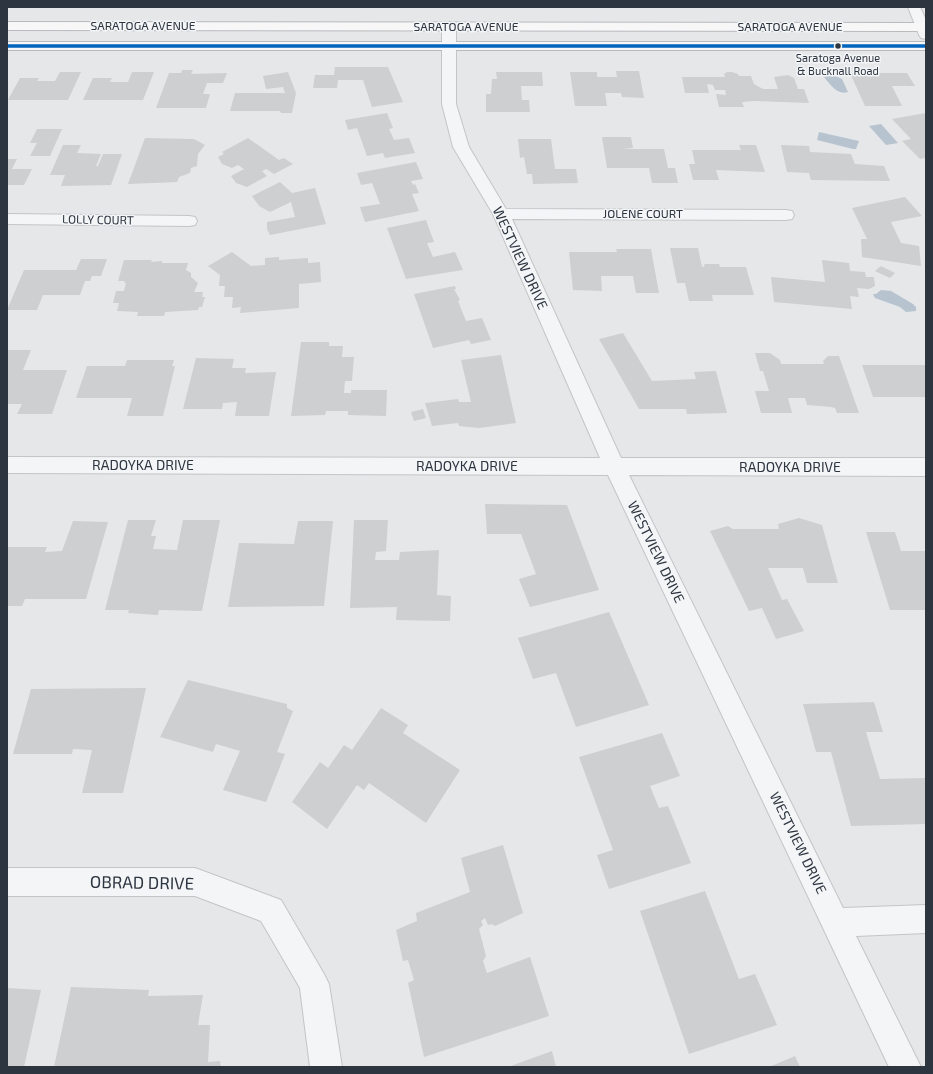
<!DOCTYPE html>
<style>
body{margin:0}
#map{position:relative;width:933px;height:1074px;overflow:hidden;background:#e5e7e9;font-family:"Exo 2",sans-serif}
canvas{display:block}
.frame{position:absolute;inset:0;border:8px solid #2d3540;pointer-events:none}
</style>
<div id="map">
<canvas width="933" height="1074"></canvas>
<div class="frame"></div>
</div>
<script>
const c = document.querySelector('canvas').getContext('2d');
c.lineJoin = 'round';
function fillPath(path, color) { c.fillStyle = color; c.fill(path, 'evenodd'); }
function stroke(path, color, width, dash) { c.strokeStyle = color; c.lineWidth = width; c.lineCap = dash ? 'butt' : 'round'; c.setLineDash(dash || []); c.stroke(path); }
function label(font, color, halo, rows, align = 'center') {
  c.font = font + ' "Exo 2",sans-serif'; c.lineWidth = 3; c.setLineDash([]); c.textBaseline = 'middle'; c.strokeStyle = halo; c.fillStyle = color; for (const [text, x, y, turn = 0] of rows) {
    c.save(); c.translate(x, y); c.rotate((+turn || 0) * Math.PI / 180); c.textAlign = isNaN(turn) ? turn : align; if (halo) c.strokeText(text, 0, 0); c.fillText(text, 0, 0); c.restore();
  }
}
const water = new Path2D(`
 M831,74L842,79L848,92C838,96 830,84 824,77Z
 M881,124L898,143L886,145L869,126Z
 M819,132L859,141L856,149H853L817,140Z
 M881,290L891,291L913,304L916,307V311L906,312L900,307L875,298L873,294H876Z`);
const building = new Path2D(`
 M335,67H388L403,102L372,107L363,80H338L337,88H313L315,75H334Z
 M182,70H193L191,74L227,73L223,83H207L203,94H210L206,108H156L169,73H181Z
 M616,71H639L644,98L622,97L621,93H605L607,106H575L570,72H597V77H617Z
 M60,72H81L68,100H8L20,78H39L37,81H55Z
 M132,72H154L143,100H83L93,78H112L110,82H128Z
 M288,72L296,93L292,113H281L280,111H230L235,93H285L283,87L266,89L263,76Z
 M496,72H542L543,86H521L522,100H529L530,112H486V94H491L492,79H497Z
 M727,72H732L738,74L739,76H751L754,84L763,89H778L774,77L788,75L794,78L798,89H804L809,103L754,101L742,102L744,107H719L716,94L726,95L725,90H715L713,85L707,84L709,93H685L682,77H725L724,74Z
 M850,73H907L915,86H892L902,106H865Z
 M387,113L393,128L389,129L394,140L409,138L415,153L385,158L383,153L367,156L357,128L348,130L345,120Z
 M926,113V158L920,159L902,141L911,139L892,119Z
 M37,129H62L50,156H30L37,143H30Z
 M602,137H631L633,148L621,149H664L668,168H675L678,183H652L649,168H607Z
 M145,138L194,139L205,145L198,154L197,166L191,168L190,173L179,177L177,182L128,184Z
 M248,138L279,160L284,158L293,164L274,174L266,169L262,171L267,176L247,187L236,183L231,176L244,169L238,165L232,168L222,164L218,157L224,154L222,152Z
 M518,139H551L555,169H576L578,183L533,184L532,174H527L524,157L520,158Z
 M63,145H81L77,153L101,154L96,166H98L103,154H122L111,185L61,186L65,175H50Z
 M739,145H756L765,172L716,170L719,180H693L689,164H695L692,150H741Z
 M781,145L809,146L810,152L851,154L855,164L884,166L890,181L811,180L809,173L787,172Z
 M7,159H17L12,169H32L24,185H7Z
 M416,162L423,179L411,181L413,185L415,184L419,193L412,194L419,211L365,222L360,207L380,204L372,183L361,185L357,173Z
 M280,182L292,193L315,188L326,224L270,235L267,229V222L295,217L291,202L270,212L259,206L252,196Z
 M905,197L922,216L891,222L901,243L919,246L921,266L862,257L861,239H867L852,208Z
 M426,220L434,242L427,243L433,257L455,252L463,270L406,279L387,228Z
 M670,248H698L702,267L705,266L704,264H719L720,267H746L754,295H712L713,301H689L685,283H677Z
 M616,249H651L659,293H636L633,276H601L602,291L573,290L569,252H617Z
 M232,252L251,266L265,265V258L279,257V260L308,258V263L320,262L321,282L299,284V308L240,313L241,307L232,308L233,297H224L225,286H219L220,275L208,266Z
 M81,259H107L101,276H92L90,281H85L80,295H43L37,310H7L24,270H76Z
 M124,260H152L151,262L162,261V263H188L186,270L191,273V277L198,283L194,292H203L202,297H205L202,307H199L198,310L165,312L164,316H137L138,312L117,311L119,303H113L116,291H124L126,283H124L125,281H118Z
 M822,260L849,263L850,271L865,272L866,277H874L875,286L869,289L857,288L859,297L850,296L852,309L774,302L771,277L825,282Z
 M881,266L895,273L890,278L875,271Z
 M455,286L456,289H454L460,300L458,301L466,321L482,318L491,340L471,344L469,340L433,348L414,294Z
 M623,333L652,381L696,379L694,372L716,371L727,413L687,414L686,409H639L599,339Z
 M301,342H329V346H343L342,357H354L352,381H345L344,393H351V390H387L386,416L348,415V411H326L325,415L291,416Z
 M7,350H31L23,370H67L52,414H17L22,404H7Z
 M755,353H770L780,360L781,364H824L823,361L828,356H839L859,413H837L835,408L831,407L807,405L805,398H788L792,413H761L755,391H769L763,371H760Z
 M501,355L516,423L479,428L459,426L458,423L432,426L425,403L458,399L459,402H471L461,360Z
 M196,358L234,359L232,368H246L245,373L276,372L269,416H235L237,402L223,403L222,409H183Z
 M127,360H174L172,366H175L163,416H127L132,398H76L87,366H125Z
 M862,365H926V397H873Z
 M423,409L426,418L414,421L411,412Z
 M485,504L567,505L599,590L530,607L519,579L536,574L521,534H487Z
 M799,518L822,525L838,583H807L803,568H768L782,600L787,599L804,631L776,639L762,608L749,611L710,531L728,526L733,529H779L778,524Z
 M128,520H156L151,536H156L153,549L177,550L183,520H220L202,611L159,610L158,615L128,613L129,610H105Z
 M354,520H388L386,551L376,552L375,560H399L400,552L439,550L437,595L451,596L450,621L396,620L397,607L350,608Z
 M73,521L108,522L86,599H25L22,606H7V547H47L45,552L62,551Z
 M298,521H333L324,606L228,607L239,543L294,544Z
 M866,532H895L901,551H926V610H890Z
 M609,612L649,705L576,727L556,673L533,679L518,638Z
 M188,680L287,704V708L293,711L277,752L285,754L266,802L223,790L240,751L216,744L213,752L160,737Z
 M146,688L123,793H82L92,750L73,749L72,754H13L31,689Z
 M874,702L883,732H866L880,779L925,778L926,824L851,826L831,752H816L803,704Z
 M381,708L408,725L403,733L460,770L426,823L369,783L364,790L357,785L327,829L292,802L320,762L328,768L344,745L352,750Z
 M662,733L680,776L650,786L659,808L668,806L691,863L609,889L597,855L613,850L579,757Z
 M503,845L523,913L495,926L492,924L488,925L485,918L481,921L483,925L479,929L486,956L483,961L487,973L530,957L549,1016L424,1057L408,983L414,980L408,960L403,961L396,930L417,921L416,913L470,892L461,858Z
 M705,891L739,979L755,974L777,1025L689,1054L640,911Z
 M71,987L149,990L148,996L203,995L198,1025H210L208,1062L220,1061L221,1067H54Z
 M7,988L41,990L24,1067H7Z
 M552,1051L556,1067H508Z
 M795,1056L800,1067H769Z`);
const minor = new Path2D(`
 M908,7H920L926,20V39L921,38L919,35Z
 M449,22L454,23L456,26V104L469,147L506,209L786,210L792,211L794,215L792,219L786,220L512,219L621,458H926V476L629,475L843,908L926,905V933L856,936L921,1067H889L608,475L7,473V457L600,458L493,214L453,147L442,104V26L444,23Z
 M7,214L189,216L195,217L197,221L195,225L189,226L7,224Z
 M7,868H195L281,900L324,974L329,984L342,1067H310L300,988L261,921L195,896H7Z`);
const trunk = new Path2D(`
 M7,22L926,23V31L7,30Z
 M7,42H926V50H7Z`);
const bus1 = new Path2D(`
 M7,46H926`);
const markers = [
 [838,46,3.5,"#2d3540"]
];
const farBusnames = [
 ["Saratoga Avenue",838,58],
 ["& Bucknall Road",838,71]
];
const farStreetnames = [
 ["SARATOGA AVENUE",143,26],
 ["SARATOGA AVENUE",466,27],
 ["SARATOGA AVENUE",790,27],
 ["JOLENE COURT",643,214],
 ["LOLLY COURT",98,220,1]
];
const streetNames = [
 ["WESTVIEW DRIVE",520,258,65],
 ["RADOYKA DRIVE",143,465],
 ["RADOYKA DRIVE",467,466],
 ["RADOYKA DRIVE",790,467],
 ["WESTVIEW DRIVE",656,552,64],
 ["WESTVIEW DRIVE",798,843,64]
];
const nearStreetnames = [
 ["OBRAD DRIVE",142,883,1]
];
fillPath(water, '#b7c4d0');
fillPath(building, '#cdcfd1');
stroke(minor, '#c3c5c7', 2);
stroke(trunk, '#b8babd', 2);
fillPath(minor, '#f4f5f6');
fillPath(trunk, '#f7f7f8');
stroke(bus1, '#0065bd', 3.5);
for (const [x, y, r, color] of markers) { const dot = new Path2D(); dot.arc(x, y, r, 0, 2 * Math.PI); c.fillStyle = color; c.fill(dot); stroke(dot, '#f3f5f7', 1.5); }
label('11px', '#2d3540', '#f3f5f7', farBusnames);
label('12px', '#2d3540', '#f3f5f7', farStreetnames);
label('14px', '#2d3540', '#f3f5f7', streetNames);
label('17px', '#2d3540', '#f3f5f7', nearStreetnames);
</script>
